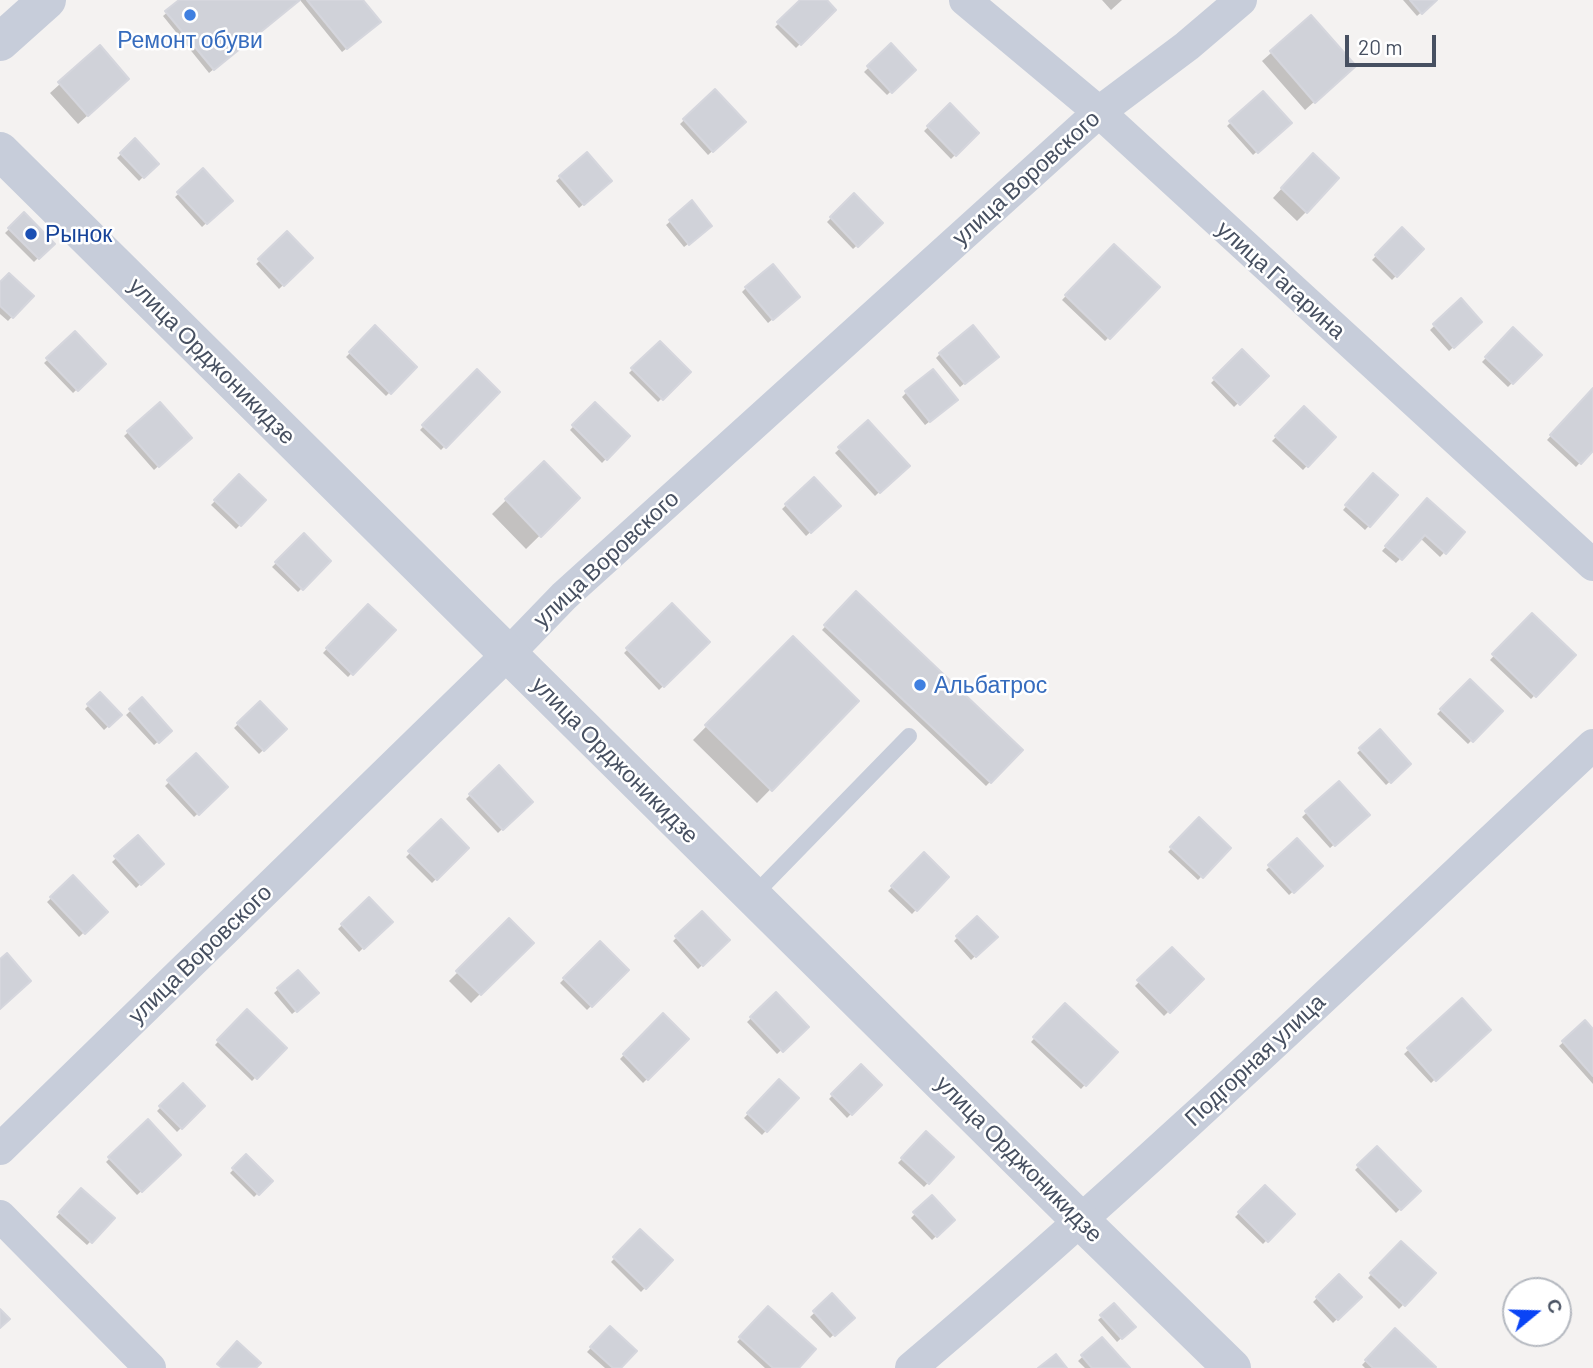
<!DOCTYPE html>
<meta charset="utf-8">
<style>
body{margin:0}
#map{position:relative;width:1593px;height:1368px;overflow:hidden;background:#f4f2f1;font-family:Barlow,sans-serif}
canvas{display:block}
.north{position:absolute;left:1502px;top:1277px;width:70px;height:70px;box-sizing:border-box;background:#fff;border:2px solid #b5b9c0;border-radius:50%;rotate:71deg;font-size:19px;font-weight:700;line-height:28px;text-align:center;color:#475061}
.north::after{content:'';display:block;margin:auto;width:24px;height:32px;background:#0a44f5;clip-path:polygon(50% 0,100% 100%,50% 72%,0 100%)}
.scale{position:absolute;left:1345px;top:35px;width:91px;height:32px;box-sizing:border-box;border:4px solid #475061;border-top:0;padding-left:9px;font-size:21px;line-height:24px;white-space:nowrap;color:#475061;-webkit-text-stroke:5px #fff;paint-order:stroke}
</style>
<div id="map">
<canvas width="1593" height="1368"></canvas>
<div class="north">С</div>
<div class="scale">20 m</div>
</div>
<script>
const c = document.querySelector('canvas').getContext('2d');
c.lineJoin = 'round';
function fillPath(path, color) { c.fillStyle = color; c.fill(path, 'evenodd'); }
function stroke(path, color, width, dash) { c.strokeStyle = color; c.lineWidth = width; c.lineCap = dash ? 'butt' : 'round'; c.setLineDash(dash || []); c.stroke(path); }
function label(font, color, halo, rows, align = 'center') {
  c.font = font + ' Barlow,sans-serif'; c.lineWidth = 5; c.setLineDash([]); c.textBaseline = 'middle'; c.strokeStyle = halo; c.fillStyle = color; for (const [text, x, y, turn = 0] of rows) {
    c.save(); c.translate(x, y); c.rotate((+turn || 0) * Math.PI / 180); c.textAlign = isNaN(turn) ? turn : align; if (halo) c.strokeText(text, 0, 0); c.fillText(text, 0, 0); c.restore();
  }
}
const shadow = new Path2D(`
 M182,0H299L209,73L163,16Z
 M300,0H361L375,26L342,52Z
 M802,0H824L834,10L796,48L775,27Z
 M1102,0H1122L1111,10Z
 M1403,0H1435L1417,16Z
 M1311,18L1344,75L1305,110L1262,61Z
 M891,46L913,70L887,95L864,72Z
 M100,48L118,88L78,124L50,93Z
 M715,91L744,122L708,155L680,124Z
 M1263,93L1289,123L1253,155L1227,126Z
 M950,106L977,133L951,159L924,131Z
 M135,141L156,164L139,181L117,158Z
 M587,154L610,181L579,208L556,181Z
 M1304,164L1306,212L1297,221L1273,198Z
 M203,171L230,201L202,227L175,197Z
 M854,195L881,223L853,249L827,222Z
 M692,203L706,230L684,247L666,225Z
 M24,215L52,244L34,262L5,233Z
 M1402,230L1422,249L1392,280L1372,260Z
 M287,234L311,258L279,289L256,264Z
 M1114,246L1157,288L1105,341L1062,300Z
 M0,284L31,296L8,321L0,314Z
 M746,288L794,301L768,323L742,292Z
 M1460,301L1480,322L1449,351L1430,330Z
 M375,328L415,367L386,396L346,357Z
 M1513,330L1539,355L1508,387L1482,362Z
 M75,334L103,364L73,393L44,363Z
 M659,343L688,372L658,402L629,373Z
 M1242,352L1266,376L1234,407L1211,383Z
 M940,354L993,360L960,387L936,358Z
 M477,371L498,392L441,450L420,430Z
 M1593,390V448L1576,467L1547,440Z
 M906,393L952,404L925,425L902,397Z
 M160,404L189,438L154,470L124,436Z
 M595,404L628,436L602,463L570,430Z
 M1304,409L1334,437L1303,470L1272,441Z
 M868,423L907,465L875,496L835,453Z
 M544,463L578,498L526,549L492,514Z
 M1373,476L1396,496L1365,530L1343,510Z
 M239,477L264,500L236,529L211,505Z
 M814,479L839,506L806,536L782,509Z
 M1427,501L1463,532L1440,557L1420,538L1396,563L1382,551Z
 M304,536L329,561L298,592L272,567Z
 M856,594L1021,750L986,786L822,630Z
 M368,606L394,630L348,677L323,653Z
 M672,606L708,642L659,690L624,653Z
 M1532,616L1573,655L1531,699L1490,660Z
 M793,638L857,701L757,803L693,740Z
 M1470,681L1500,711L1468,744L1437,714Z
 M100,694L120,715L104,730L85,709Z
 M142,700L170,731L154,745L126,715Z
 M260,703L285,729L259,754L234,728Z
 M1380,731L1409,764L1386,785L1357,753Z
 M196,756L226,787L194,817L165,786Z
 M499,767L531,801L498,833L466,799Z
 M1339,783L1368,815L1330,848L1302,817Z
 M1199,819L1229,848L1198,880L1168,852Z
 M441,822L467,848L432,883L406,857Z
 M138,838L162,864L136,888L112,862Z
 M1297,841L1321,866L1289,895L1266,870Z
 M924,855L947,877L912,914L888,891Z
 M73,878L105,912L79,937L47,902Z
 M369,899L390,922L359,952L338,929Z
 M702,913L728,940L698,969L673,941Z
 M977,918L995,937L971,960L954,941Z
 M509,921L531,943L471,1003L449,981Z
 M600,943L627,970L587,1010L560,983Z
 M1172,949L1201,979L1164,1016L1135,986Z
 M298,972L312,997L292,1014L274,993Z
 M776,995L806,1027L777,1054L747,1022Z
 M1461,1001L1488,1030L1431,1083L1404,1054Z
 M1065,1005L1115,1052L1081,1089L1031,1042Z
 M247,1011L284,1048L252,1081L215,1045Z
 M663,1015L687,1039L643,1083L620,1059Z
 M1585,1023L1593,1032V1084L1559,1046Z
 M861,1067L879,1085L847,1118L829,1099Z
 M779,1082L796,1098L762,1135L744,1118Z
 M183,1085L203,1106L177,1132L157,1111Z
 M148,1121L179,1155L137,1195L106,1162Z
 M926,1134L952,1157L924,1187L898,1163Z
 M1377,1148L1418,1191L1396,1213L1355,1170Z
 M246,1157L270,1181L254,1197L230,1173Z
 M1265,1187L1292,1214L1263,1244L1235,1217Z
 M81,1190L112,1219L87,1245L56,1217Z
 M932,1197L953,1220L932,1240L911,1218Z
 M640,1232L671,1261L641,1292L611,1262Z
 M1401,1243L1433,1274L1399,1309L1368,1278Z
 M1339,1277L1359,1297L1333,1323L1313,1302Z
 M832,1296L852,1318L830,1338L810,1317Z
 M1114,1306L1133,1327L1117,1342L1098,1320Z
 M768,1308L797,1368H765L737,1342Z
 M610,1328L619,1368H605L587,1352Z
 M1395,1330L1433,1368H1365L1362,1365Z
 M1102,1339L1128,1368H1085L1078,1361Z`);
const building = new Path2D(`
 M179,0H300L214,70L165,11Z
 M307,0H363L381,22L347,49Z
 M800,0H827L836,10L801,45L777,22Z
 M1410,0H1437L1422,14Z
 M1311,15L1356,66L1315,103L1270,51Z
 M891,43L916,70L892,93L867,66Z
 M100,45L129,79L88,116L58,82Z
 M715,89L746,122L713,152L683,119Z
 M1263,91L1292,123L1258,153L1229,121Z
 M950,103L979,133L956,156L927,126Z
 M135,138L159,164L144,178L120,153Z
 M587,152L612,181L584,205L559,176Z
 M1313,153L1339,178L1307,213L1281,188Z
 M203,168L233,201L207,224L177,192Z
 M854,193L883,223L858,247L830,217Z
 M692,200L712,226L689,245L669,220Z
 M24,212L55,244L39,259L8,228Z
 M1402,227L1424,249L1397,277L1375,255Z
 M287,231L313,258L284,286L258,259Z
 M1114,244L1160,287L1110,339L1065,295Z
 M773,264L800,297L773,320L745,287Z
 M9,273L34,296L13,318L0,306V282Z
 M1461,298L1482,322L1454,348L1433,324Z
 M375,325L417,367L391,394L349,352Z
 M973,325L999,357L965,384L939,353Z
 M1513,327L1542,355L1513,384L1485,357Z
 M75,331L106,364L78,391L46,358Z
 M660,341L691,372L663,400L631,368Z
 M1242,349L1269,376L1240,405L1213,378Z
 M477,369L500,392L446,448L422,425Z
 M933,369L958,400L930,422L905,391Z
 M1593,388V451L1581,464L1550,435Z
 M160,402L192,438L159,467L127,431Z
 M595,402L630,436L607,460L572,425Z
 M1304,406L1336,437L1308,467L1275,436Z
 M868,420L910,466L880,493L838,447Z
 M544,461L580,498L541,537L505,499Z
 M1373,473L1398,495L1370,527L1345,505Z
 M239,474L266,500L241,526L214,500Z
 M814,477L841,506L811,533L785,504Z
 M1427,498L1465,532L1446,554L1425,535L1402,560L1385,546Z
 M304,533L331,561L303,590L275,562Z
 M856,591L1023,750L991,783L824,625Z
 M672,603L710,642L664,687L626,648Z
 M368,604L396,630L353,675L326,648Z
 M1532,613L1576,655L1536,697L1492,654Z
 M793,636L859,701L772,791L705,725Z
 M1470,679L1503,711L1473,742L1440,709Z
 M100,692L122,715L109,727L87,704Z
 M142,697L172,731L159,743L129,709Z
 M260,701L287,729L264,751L237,723Z
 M1380,729L1411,764L1391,783L1359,748Z
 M196,753L228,787L199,815L167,780Z
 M499,765L533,802L503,830L469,794Z
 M1339,781L1370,815L1335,846L1305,811Z
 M1199,817L1231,848L1203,878L1170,847Z
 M441,819L469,848L437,880L408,851Z
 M138,835L164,864L141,885L114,856Z
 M1297,838L1323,866L1294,893L1268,865Z
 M924,852L949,877L917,911L891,886Z
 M73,875L108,912L85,934L50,897Z
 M369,897L393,922L364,949L341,924Z
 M702,911L730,940L703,966L675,936Z
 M977,916L998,937L976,957L956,936Z
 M509,918L534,943L481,995L456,971Z
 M600,941L629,970L592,1007L563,978Z
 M1172,947L1204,979L1170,1013L1137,980Z
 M7,953L31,981L0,1009V959Z
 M298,970L319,993L297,1012L277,988Z
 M776,992L809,1027L783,1052L750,1017Z
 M1462,998L1491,1030L1436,1081L1407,1048Z
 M1065,1003L1118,1052L1086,1086L1033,1037Z
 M247,1009L287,1048L257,1079L217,1040Z
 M663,1013L689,1039L648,1080L623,1054Z
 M1585,1020L1593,1029V1076L1562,1041Z
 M861,1064L882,1085L852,1115L831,1094Z
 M779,1079L799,1098L767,1132L747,1113Z
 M183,1083L205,1106L182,1129L159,1106Z
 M148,1119L181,1155L142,1192L108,1157Z
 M926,1131L954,1157L929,1184L901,1158Z
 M1377,1146L1421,1191L1401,1210L1357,1165Z
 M246,1154L273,1181L259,1195L232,1168Z
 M1265,1185L1295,1214L1268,1242L1238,1212Z
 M81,1188L115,1218L92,1243L59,1212Z
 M932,1195L955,1220L937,1237L913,1212Z
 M640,1229L673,1260L646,1289L613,1257Z
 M1401,1241L1436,1273L1405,1306L1370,1273Z
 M1339,1274L1362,1297L1338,1320L1316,1297Z
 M832,1293L855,1318L835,1336L813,1311Z
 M1114,1303L1136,1327L1122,1339L1100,1315Z
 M768,1306L816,1349L799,1368H773L739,1337Z
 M0,1309L10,1319L0,1328Z
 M610,1326L637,1351L621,1368H613L590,1347Z
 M1395,1328L1436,1367L1435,1368H1373L1365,1360Z
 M1102,1337L1130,1368H1092L1081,1355Z
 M237,1341L261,1363L256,1368H222L217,1364Z
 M1056,1354L1067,1368H1038Z`);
const service = new Path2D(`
 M753,896L909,736`);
const minor = new Path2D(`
 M965,0L1099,112L1593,565
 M0,1149L508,654L564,596L1099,112L1187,46L1241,0
 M0,1216L150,1368
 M911,1368C1146,1169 1368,955 1593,745`);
const tertiary = new Path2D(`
 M0,42L47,0
 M0,151L1081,1221L1232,1368`);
const markers = [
 [190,15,7,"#3f7fe0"],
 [31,234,7,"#1a4fb4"],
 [920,685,7,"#3f7fe0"]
];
const shopNames = [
 ["Ремонт обуви",190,40],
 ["Альбатрос",934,685,"left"]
];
const streetNames = [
 ["улица Воровского",1026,178,-42],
 ["улица Гагарина",1281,280,42],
 ["улица Орджоникидзе",212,361,45],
 ["улица Воровского",606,559,-43],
 ["улица Орджоникидзе",615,760,45],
 ["улица Воровского",200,954,-44],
 ["Подгорная улица",1255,1060,-43],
 ["улица Орджоникидзе",1019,1159,45]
];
const transitNames = [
 ["Рынок",45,234]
];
fillPath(shadow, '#0003');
fillPath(building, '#d0d2d9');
stroke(building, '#d5d6dd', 2);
stroke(service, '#c7cdda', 16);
stroke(minor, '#c7cdda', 32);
stroke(tertiary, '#c7cdda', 38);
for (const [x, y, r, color] of markers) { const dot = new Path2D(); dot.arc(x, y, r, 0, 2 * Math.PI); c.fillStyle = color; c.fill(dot); stroke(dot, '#fff', 2.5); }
label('23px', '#366cbe', '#fff', shopNames);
label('23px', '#475061', '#fff', streetNames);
label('23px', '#164399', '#fff', transitNames, 'left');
</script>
